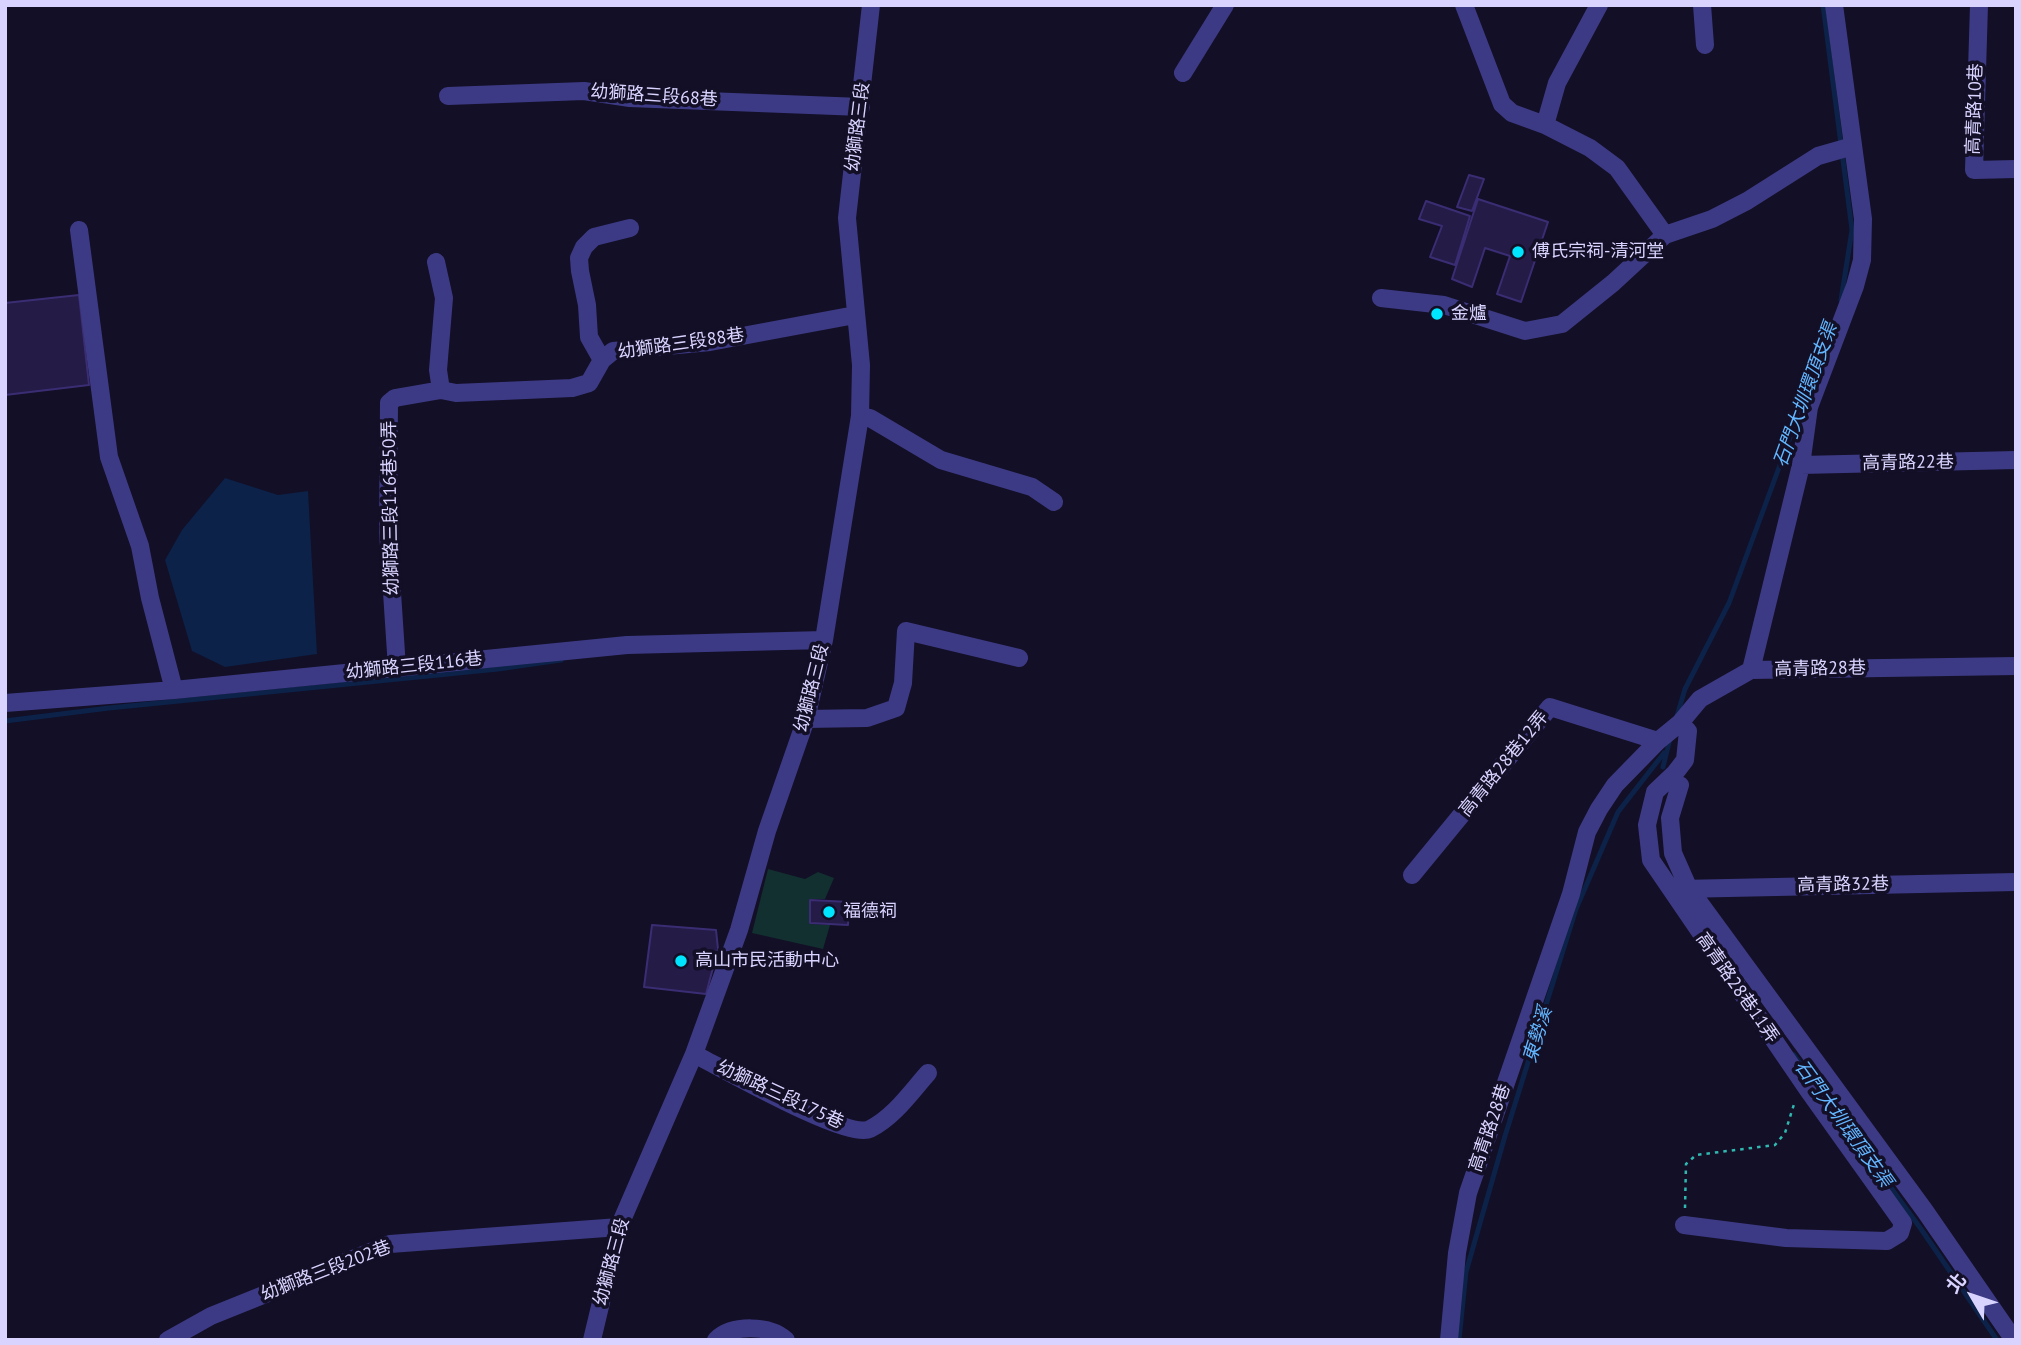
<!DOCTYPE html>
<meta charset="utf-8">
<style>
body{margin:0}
#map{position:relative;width:2021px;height:1345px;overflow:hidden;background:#130f26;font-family:"PT Sans","Noto Sans TC",sans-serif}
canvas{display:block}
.frame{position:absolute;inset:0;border:7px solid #d9d4ff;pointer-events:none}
.north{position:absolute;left:1937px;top:1261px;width:70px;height:70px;-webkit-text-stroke:5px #130f26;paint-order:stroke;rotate:309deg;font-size:19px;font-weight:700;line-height:28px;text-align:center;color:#d9d4ff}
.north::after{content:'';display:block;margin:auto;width:24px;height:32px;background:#d9d4ff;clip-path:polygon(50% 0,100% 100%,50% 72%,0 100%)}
</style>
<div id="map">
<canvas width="2021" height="1345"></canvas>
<div class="frame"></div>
<div class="north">北</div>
</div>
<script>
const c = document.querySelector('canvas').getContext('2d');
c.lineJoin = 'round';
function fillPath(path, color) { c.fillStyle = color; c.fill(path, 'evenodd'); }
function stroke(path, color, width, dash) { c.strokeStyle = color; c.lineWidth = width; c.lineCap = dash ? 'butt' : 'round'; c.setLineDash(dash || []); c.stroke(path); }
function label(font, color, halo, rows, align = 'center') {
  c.font = font + ' "PT Sans","Noto Sans TC",sans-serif'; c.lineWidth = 7; c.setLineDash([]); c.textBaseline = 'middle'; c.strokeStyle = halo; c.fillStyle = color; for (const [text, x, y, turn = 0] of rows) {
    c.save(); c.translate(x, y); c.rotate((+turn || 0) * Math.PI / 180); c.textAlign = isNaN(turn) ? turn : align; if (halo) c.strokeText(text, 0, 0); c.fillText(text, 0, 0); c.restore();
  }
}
const green = new Path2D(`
 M768,869L805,879L818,872L834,878L825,899H809V924L830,925L823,949L752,933Z`);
const water = new Path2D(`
 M225,478L278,495L308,491L317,654L225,667L192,651L165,560L182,530Z`);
const stream = new Path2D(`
 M1823,5L1852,230L1841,300
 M1677,716L1685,689L1729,603L1801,408
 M5,721L109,708L498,669L561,660
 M1663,767L1670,739
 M1794,1055L1921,1229L1997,1340
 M1459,1340L1466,1272L1505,1136L1576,909L1618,812L1664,753`);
const building = new Path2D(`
 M1469,175L1484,179L1472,211L1457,207Z
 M1478,199L1548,222L1521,302L1497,294L1510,256L1485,248L1472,287L1452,279Z
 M1426,201L1470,216L1455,265L1430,257L1442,226L1419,219Z
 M79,295L89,385L5,395V303Z
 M810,900L849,902L848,925L810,923Z
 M652,925L716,930L718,949L706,994L644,987Z`);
const path = new Path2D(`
 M1685,1208L1686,1164L1696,1155L1775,1145L1785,1133L1795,1101`);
const minor = new Path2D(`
 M1464,5L1502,104L1512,113L1545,125L1590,148L1617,168L1665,235
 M1702,5L1705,45
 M1834,5L1863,219L1862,260L1855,286L1809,407L1801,465L1751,670L2016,666
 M1979,5L1974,170L2016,169
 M1183,73L1225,5
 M448,96L584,91L630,98L861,107
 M1545,125L1557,83L1599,5
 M79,230L109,457L140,546L150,598L174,690
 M436,262L444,298L438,370L441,390L456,393L572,388L589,383L602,360L613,351L710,342L855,315
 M1381,298L1444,305L1525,331L1562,324L1613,283L1665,235L1712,219L1747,201L1818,156L1853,146
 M602,360L589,337L587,305L580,271L579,258L584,247L594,237L630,228
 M860,416L870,418L941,460L1032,487L1054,502
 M1801,465L2016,460
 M397,668L388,532L389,403L395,398L441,390
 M5,703L174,690L627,645L824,640
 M806,719L867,718L896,708L903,683L906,631L1019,658
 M1680,723L1688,731L1685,760L1675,773L1655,792L1647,825L1651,860L1808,1090L1903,1223L1900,1233L1887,1241L1786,1238L1684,1225
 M1680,785L1670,818L1673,853L1688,887L1925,1211L2014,1340
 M1412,875L1550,707L1658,741
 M1680,889L2016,882
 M694,1054C722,1068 847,1140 870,1129C894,1117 911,1092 928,1073
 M168,1340L211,1316L390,1244L619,1227
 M592,1340L619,1227L694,1054L739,930L767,831L806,719L824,640L860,416L861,365L847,218L871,5
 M716,1340C732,1324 770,1325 786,1340
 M1449,1340L1457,1253L1468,1193L1571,894L1587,832L1599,809L1615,785L1658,741L1680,723L1700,699L1751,670`);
const markers = [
 [1518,252,7,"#00e5ff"],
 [1437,314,7,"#00e5ff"],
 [829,912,7,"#00e5ff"],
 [681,961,7,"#00e5ff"]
];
const streetNames = [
 ["幼獅路三段68巷",654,96,4],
 ["高青路10巷",1975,109,-88],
 ["幼獅路三段",858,127,-83],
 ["幼獅路三段88巷",681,344,-8],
 ["高青路22巷",1908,463,-1],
 ["幼獅路三段116巷50弄",391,508,-91],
 ["幼獅路三段116巷",414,666,-6],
 ["高青路28巷",1820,669,-1],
 ["幼獅路三段",812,688,-76],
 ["高青路28巷12弄",1504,764,-51],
 ["高青路32巷",1843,885,-1],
 ["高青路28巷11弄",1737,988,55],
 ["幼獅路三段175巷",780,1095,25],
 ["高青路28巷",1490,1128,-71],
 ["幼獅路三段",612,1262,-75],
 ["幼獅路三段202巷",326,1271,-21]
];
const poiNames = [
 ["傅氏宗祠-清河堂",1532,252],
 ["金爐",1451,314],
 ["福德祠",843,912],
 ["高山市民活動中心",695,961]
];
const waterNames = [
 ["石門大圳環頂支渠",1806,395,-70],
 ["東勢溪",1538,1035,-73],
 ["石門大圳環頂支渠",1843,1124,54]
];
fillPath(green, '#12302f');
fillPath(water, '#0c2248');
stroke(stream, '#0c2248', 5);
fillPath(building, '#241b47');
stroke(building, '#3b2d73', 2);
stroke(path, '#2fb8b0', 2.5, [3.5, 5]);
stroke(minor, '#3d3a85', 18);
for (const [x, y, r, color] of markers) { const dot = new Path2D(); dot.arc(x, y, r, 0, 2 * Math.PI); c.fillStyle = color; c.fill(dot); stroke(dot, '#130f26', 2.5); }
label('18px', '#d9d4ff', '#130f26', streetNames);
label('18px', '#d9d4ff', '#130f26', poiNames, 'left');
label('italic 19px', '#62b6ff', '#130f26', waterNames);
</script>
